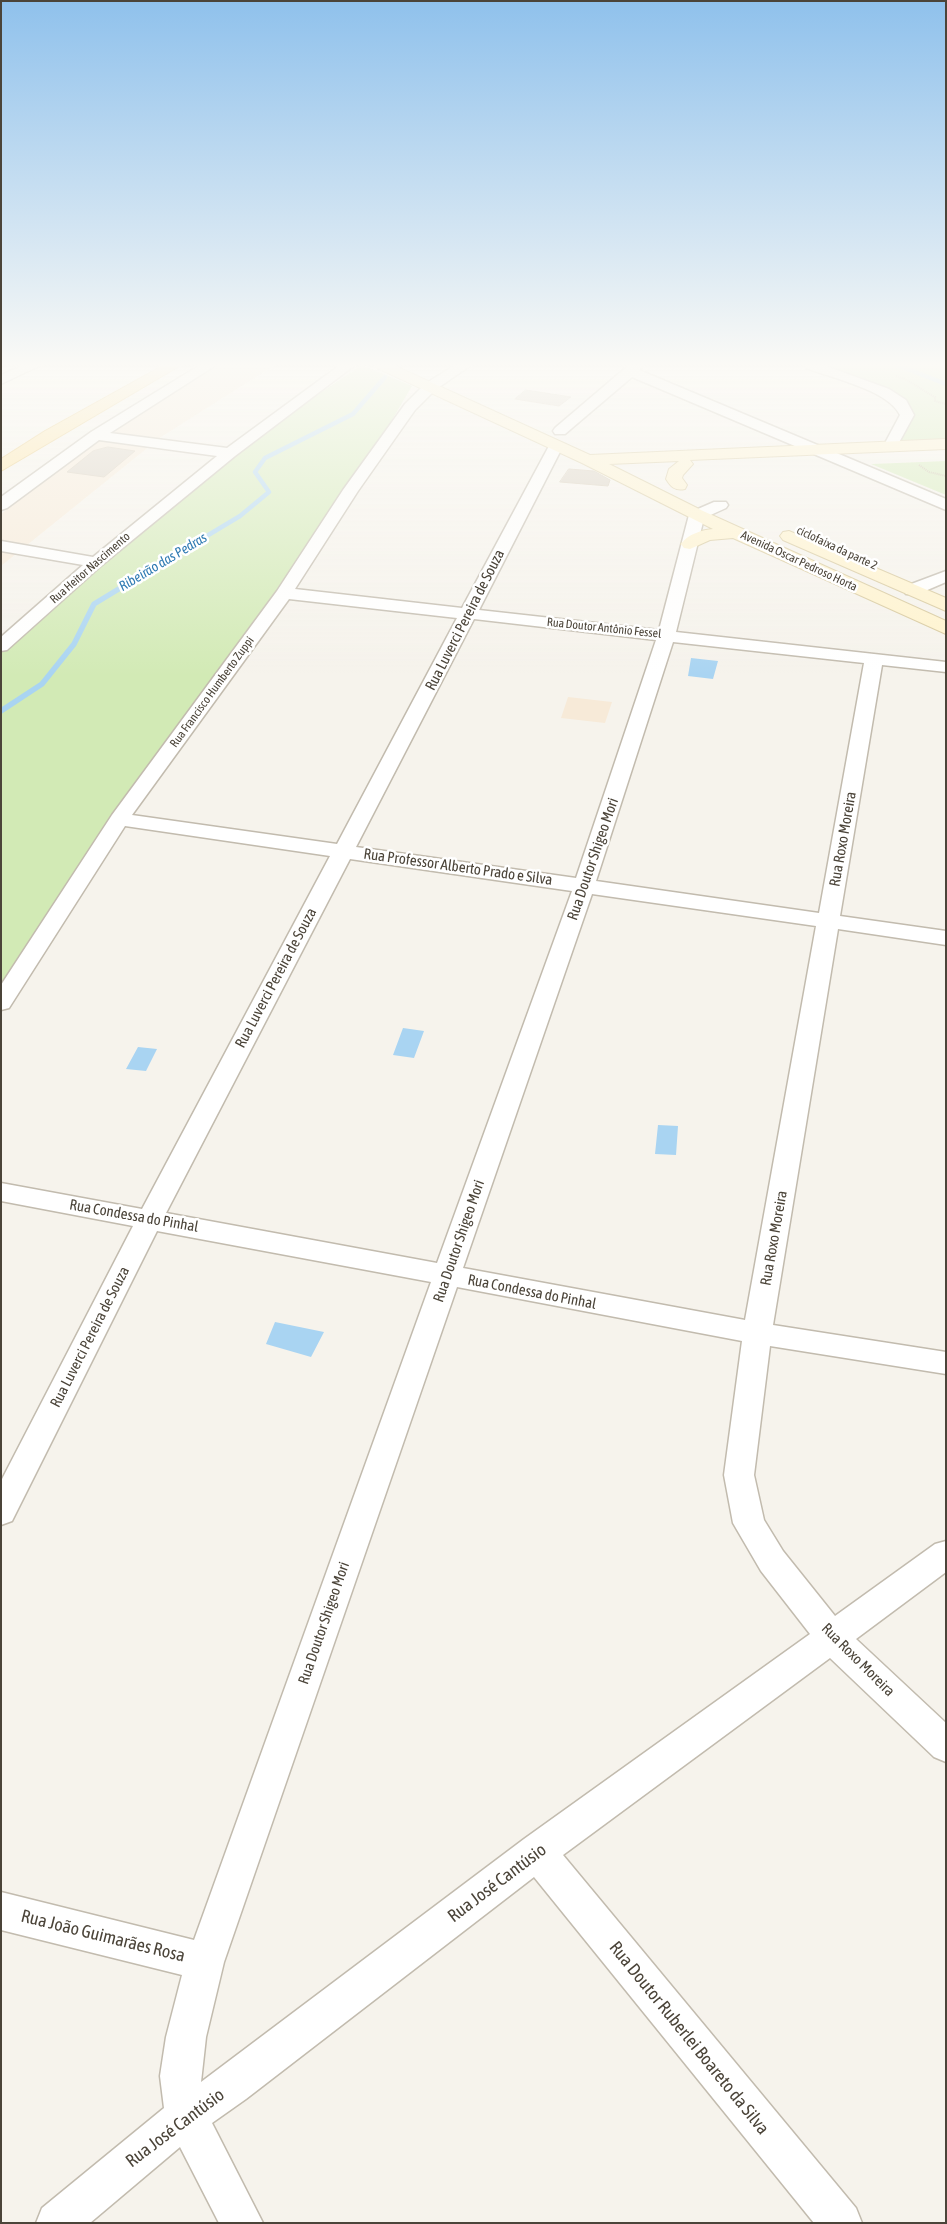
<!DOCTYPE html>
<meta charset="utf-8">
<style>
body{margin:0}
#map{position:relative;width:947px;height:2224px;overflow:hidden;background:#f6f3ec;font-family:"Asap Condensed",sans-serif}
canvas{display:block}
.frame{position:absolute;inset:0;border:2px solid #4b4439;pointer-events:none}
</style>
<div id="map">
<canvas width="947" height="2224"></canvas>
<div class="frame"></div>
</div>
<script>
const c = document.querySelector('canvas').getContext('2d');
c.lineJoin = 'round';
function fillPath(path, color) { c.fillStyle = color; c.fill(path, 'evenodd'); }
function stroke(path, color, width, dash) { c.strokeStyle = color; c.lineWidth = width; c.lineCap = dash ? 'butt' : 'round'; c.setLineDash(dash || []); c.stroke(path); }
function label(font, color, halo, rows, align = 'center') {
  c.font = font + ' "Asap Condensed",sans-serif'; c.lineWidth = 5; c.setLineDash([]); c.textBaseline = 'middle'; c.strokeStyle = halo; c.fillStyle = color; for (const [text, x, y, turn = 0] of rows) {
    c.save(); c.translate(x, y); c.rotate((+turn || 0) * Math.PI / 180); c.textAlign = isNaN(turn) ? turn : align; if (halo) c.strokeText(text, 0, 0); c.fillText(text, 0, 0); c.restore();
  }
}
const commercial = new Path2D(`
 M214,365H275L161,437L1,566V514L113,428Z
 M568,697L612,702L605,723L561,718Z`);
const green = new Path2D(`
 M362,365L412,386L351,490L1,1003V646L230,453Z
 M811,365H946V444L891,445L907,415L884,392Z
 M946,461V495L871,464Z`);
const water = new Path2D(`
 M691,658L718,661L713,679L688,676Z
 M403,1028L424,1031L414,1058L393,1055Z
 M138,1047L157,1049L146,1071L126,1069Z
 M658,1125L678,1126L676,1155L655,1154Z
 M275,1322L324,1332L311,1357L266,1344Z`);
const streamFar1 = new Path2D(`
 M897,365L946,384
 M120,588L240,516L269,492L255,472L265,458L353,414L385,377`);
const stream = new Path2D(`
 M1,711L42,684L74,644L94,604L122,587`);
const building = new Path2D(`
 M526,390L571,397L559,406L515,399Z
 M108,447L135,451L104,477L67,472L93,451Z
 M569,469L594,471L610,480L608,486L560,482Z`);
const path = new Path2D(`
 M896,376C915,382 919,389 935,397V401L946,404
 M919,465L929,472L946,476`);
const minor = new Path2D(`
 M24,365H41L1,384V375Z
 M200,365H216L110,433L227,448L340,365H355L235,456L102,565L7,650L1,651V637L83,565L1,551V541L93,557L217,456L99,440L7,508L1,510V497L91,432Z
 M455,365H471L435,390L415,410L358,491L295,589L462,608L549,446L556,442L563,446L479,610L659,630L689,515L691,512L714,502H726L728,505L726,508L704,518L676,632L946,662V672L882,665L840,916L946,931V945L838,929L773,1325L946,1352V1374L770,1346L754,1475L764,1520L783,1551L835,1616L935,1544L946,1541V1572L856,1639L946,1723V1762L934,1757L830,1658L563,1855L856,2208L862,2223H814L534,1877L246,2099L212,2123L263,2223H219L180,2147L90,2223H36L42,2208L164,2108L160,2076L166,2037L182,1975L1,1930V1892L194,1940L431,1282L157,1231L12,1521L1,1525V1481L133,1226L1,1201V1183L142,1209L330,856L125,826L9,1008L1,1010V985L112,815L277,591L343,490L405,404L425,384ZM289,599L457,618L337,844L132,815ZM474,619L656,640L576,878L356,847ZM673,642L864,663L819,913L596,881ZM350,859L572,891L437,1263L166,1213ZM592,894L816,926L745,1320L463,1268ZM457,1287L742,1341L724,1475L733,1523L761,1571L810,1634L524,1839L201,2082L206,2037L224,1962Z
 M629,365H644L639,370L946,499V510L632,377L565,434H555L553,431L555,428Z
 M804,365H823L889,389L906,400L914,415L896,448H886L884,445L900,415C888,390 832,378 806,368Z
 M946,571V582L918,594H906L904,590L906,586Z`);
const secondary = new Path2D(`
 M375,365H393L590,455L946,439V449L690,460L693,464L683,475L682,478L687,485L685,489C675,491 671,487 666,479L669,469L679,461L609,464L703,511L946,621V634L733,538L710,540L690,549L684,548L681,544C688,534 702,530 713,529L582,463L377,368Z
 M789,531L946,598V611L783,540L780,536L783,532Z`);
const primary = new Path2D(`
 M164,365H181L1,471V459L45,431Z`);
const farStreetnames = [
 ["ciclofaixa da parte 2",837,548,25],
 ["Avenida Oscar Pedroso Horta",799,561,25],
 ["Rua Heitor Nascimento",90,568,-41],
 ["Rua Doutor Antônio Fessel",604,628,6],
 ["Rua Francisco Humberto Zuppi",212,692,-54]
];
const farWaternames = [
 ["Ribeirão das Pedras",163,562,-31]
];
const streetNames = [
 ["Rua Luverci Pereira de Souza",465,620,-63],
 ["Rua Roxo Moreira",843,839,-80],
 ["Rua Doutor Shigeo Mori",593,859,-71],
 ["Rua Professor Alberto Prado e Silva",458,867,8],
 ["Rua Luverci Pereira de Souza",276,978,-62],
 ["Rua Condessa do Pinhal",134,1216,10],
 ["Rua Roxo Moreira",774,1238,-80],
 ["Rua Doutor Shigeo Mori",459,1241,-71],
 ["Rua Condessa do Pinhal",532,1292,11],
 ["Rua Luverci Pereira de Souza",90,1337,-63],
 ["Rua Doutor Shigeo Mori",324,1623,-71],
 ["Rua Roxo Moreira",858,1660,45]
];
const nearStreetnames = [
 ["Rua José Cantúsio",497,1883,-37],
 ["Rua João Guimarães Rosa",103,1936,14],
 ["Rua Doutor Ruberlei Boareto da Silva",689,2038,51],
 ["Rua José Cantúsio",175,2128,-37]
];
fillPath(commercial, '#f7ead8');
fillPath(green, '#d2eab5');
fillPath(water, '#a9d4f2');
stroke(streamFar1, '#a9d4f2', 4.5);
stroke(stream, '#a9d4f2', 5.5);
fillPath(building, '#d8cfc1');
stroke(building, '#d3c7b4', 1);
stroke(minor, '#c2bbae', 3);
stroke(secondary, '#d6c79b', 2);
stroke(primary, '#e6c16a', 2);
stroke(path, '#c4b79f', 2, [1, 1]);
fillPath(minor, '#fff');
fillPath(secondary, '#fff3cd');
fillPath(primary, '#ffe39c');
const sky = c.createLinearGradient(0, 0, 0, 676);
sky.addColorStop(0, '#8fc1ec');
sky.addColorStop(0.54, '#fbfaf6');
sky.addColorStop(1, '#fbfaf600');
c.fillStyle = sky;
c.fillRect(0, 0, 947, 676);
label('12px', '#4b4439', '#fff', farStreetnames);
label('italic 14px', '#2e7ab2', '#fff', farWaternames);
label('15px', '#4b4439', '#fff', streetNames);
label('18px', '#4b4439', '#fff', nearStreetnames);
</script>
